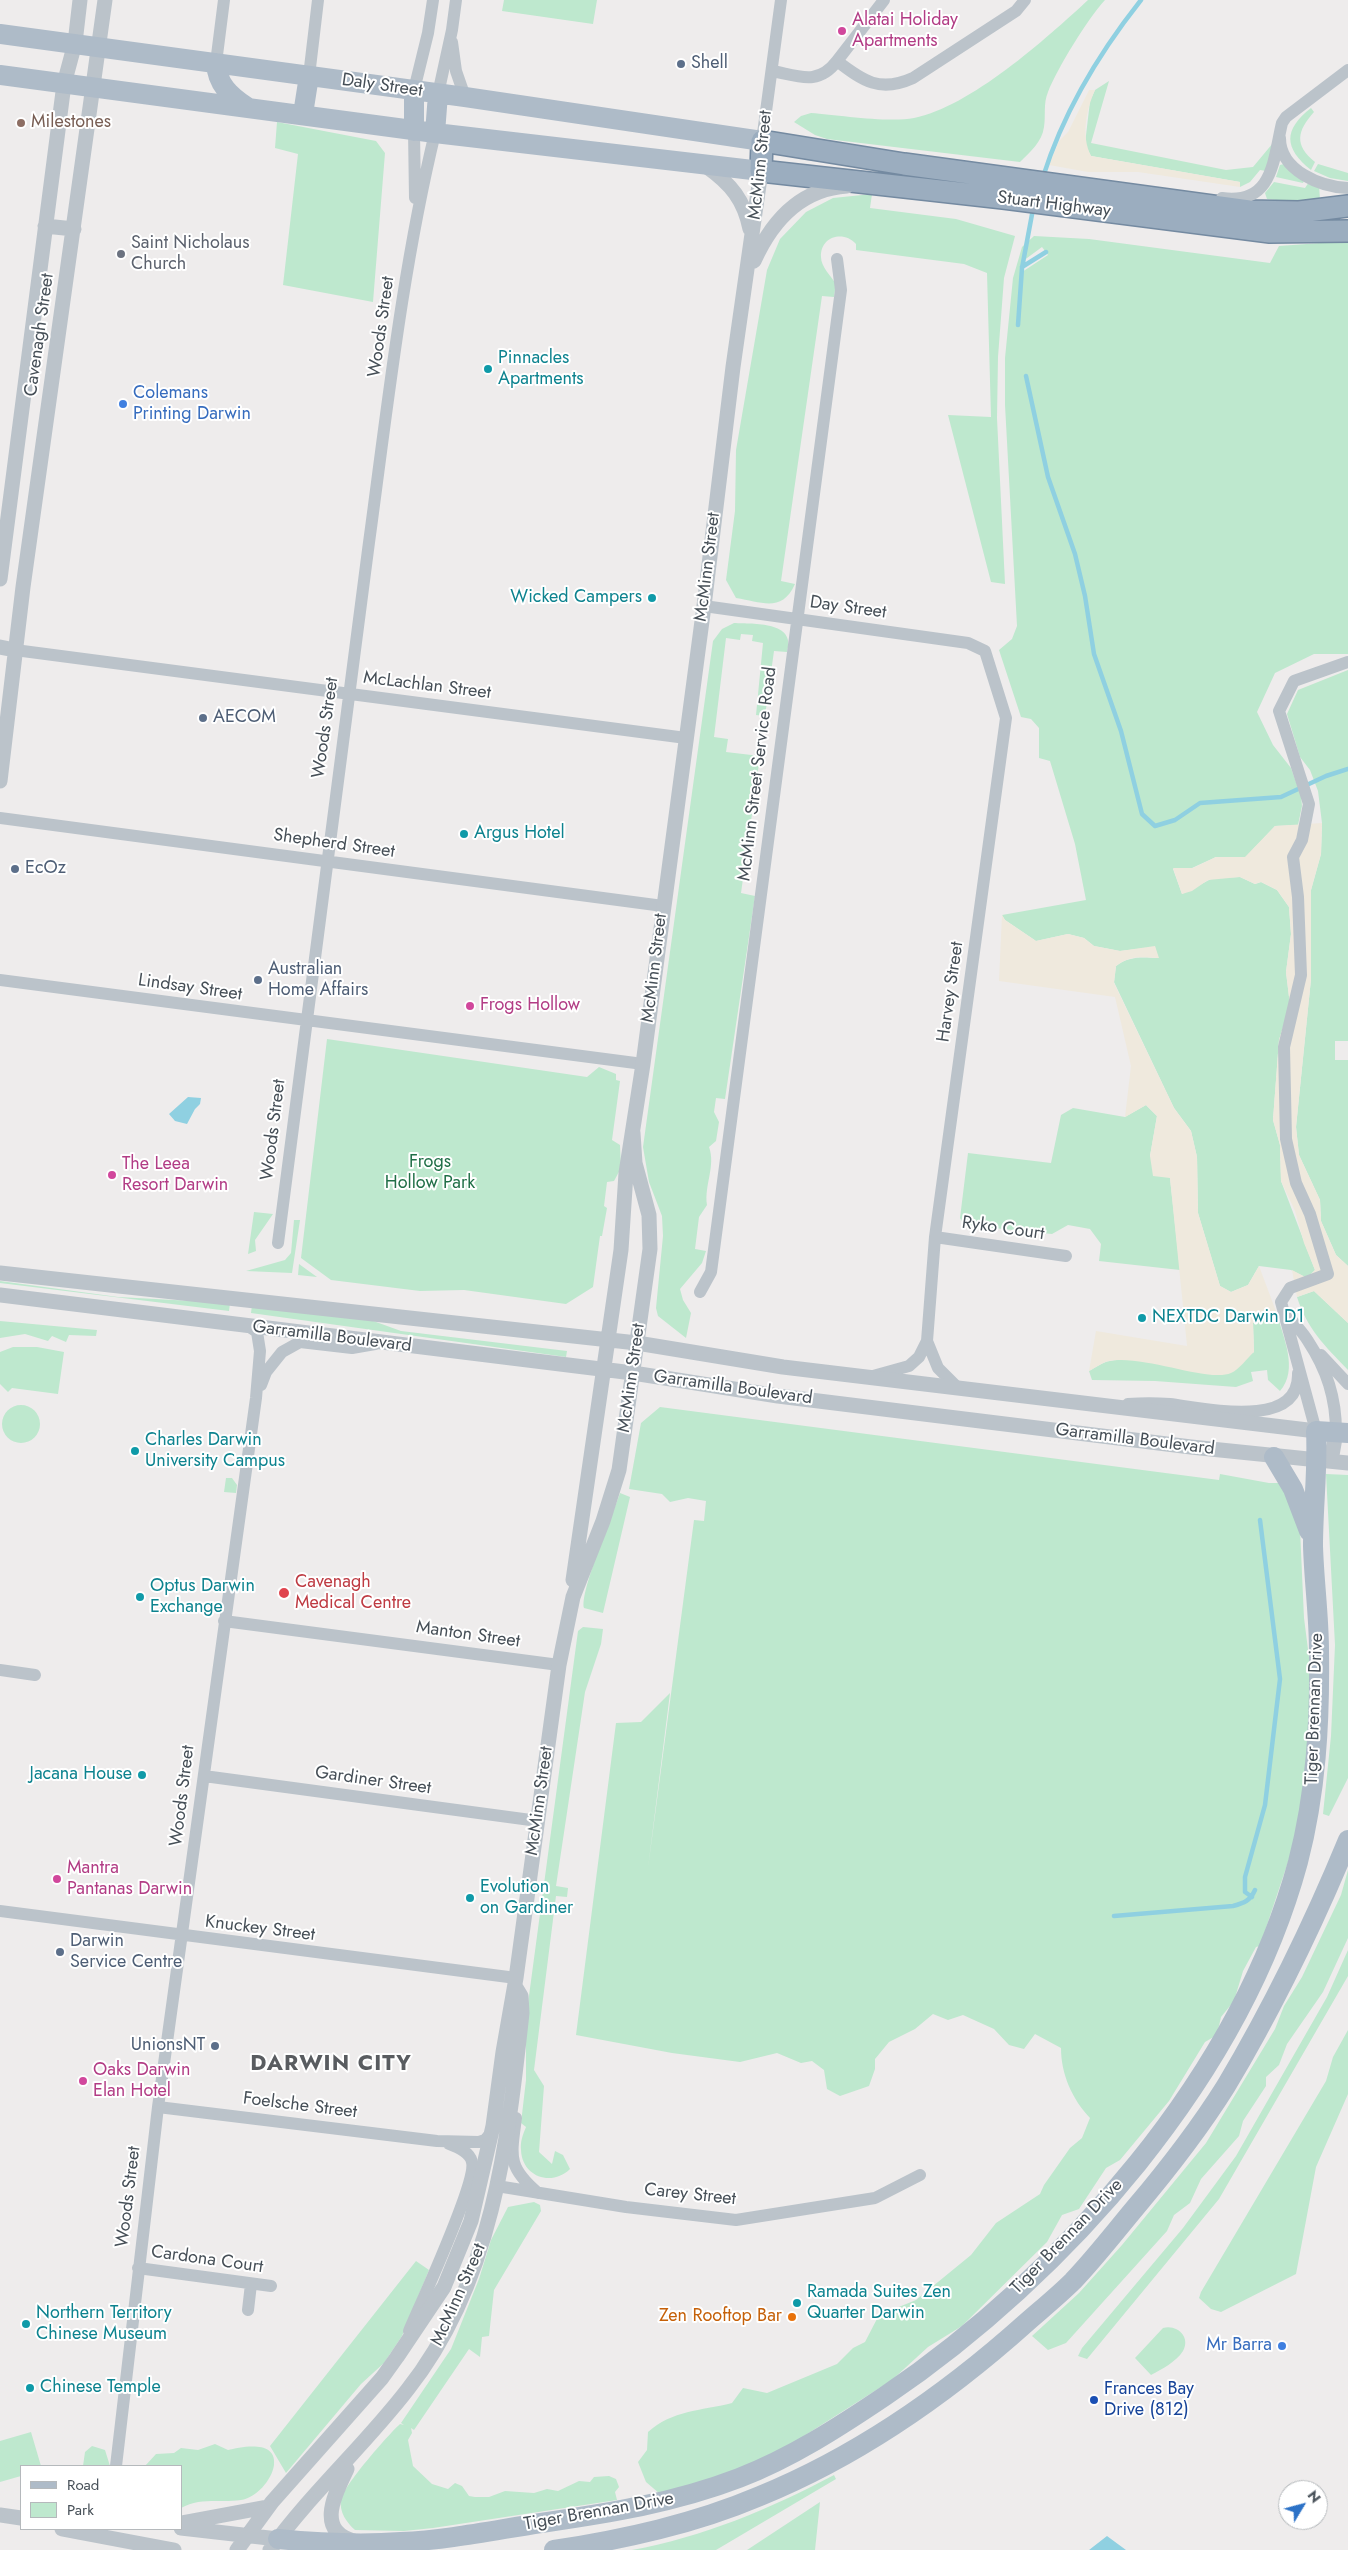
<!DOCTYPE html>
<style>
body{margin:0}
#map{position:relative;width:1348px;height:2550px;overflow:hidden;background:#eeecec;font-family:Jost,sans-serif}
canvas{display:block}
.legend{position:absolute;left:20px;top:2465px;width:162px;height:65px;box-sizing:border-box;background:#fff;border:1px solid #b5b9bc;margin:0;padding:6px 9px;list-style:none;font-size:15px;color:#464f57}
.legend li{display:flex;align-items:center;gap:10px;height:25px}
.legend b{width:25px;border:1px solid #b5b9bc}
.north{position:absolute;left:1278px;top:2480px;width:50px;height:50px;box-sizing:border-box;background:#fff;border:1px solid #b5b9bc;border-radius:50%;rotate:53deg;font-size:14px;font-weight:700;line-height:20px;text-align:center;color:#464f57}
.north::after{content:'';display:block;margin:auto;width:18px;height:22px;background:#2c72c7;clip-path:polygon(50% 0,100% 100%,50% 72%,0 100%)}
</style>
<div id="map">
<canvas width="1348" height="2550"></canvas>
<ul class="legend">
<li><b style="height:6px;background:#aebbc8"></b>Road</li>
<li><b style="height:14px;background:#bee8ce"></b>Park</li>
</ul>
<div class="north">N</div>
</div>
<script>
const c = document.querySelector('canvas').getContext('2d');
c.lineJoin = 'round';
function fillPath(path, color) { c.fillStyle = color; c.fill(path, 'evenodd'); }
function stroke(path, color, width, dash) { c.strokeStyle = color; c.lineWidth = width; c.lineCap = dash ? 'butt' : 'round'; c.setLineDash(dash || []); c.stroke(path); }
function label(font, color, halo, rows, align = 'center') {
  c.font = font + ' Jost,sans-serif'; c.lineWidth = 4; c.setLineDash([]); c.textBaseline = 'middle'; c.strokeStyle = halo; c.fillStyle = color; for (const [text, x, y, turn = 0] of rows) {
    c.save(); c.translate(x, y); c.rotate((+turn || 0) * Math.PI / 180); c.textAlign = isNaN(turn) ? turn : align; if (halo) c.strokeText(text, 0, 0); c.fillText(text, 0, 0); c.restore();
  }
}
const green = new Path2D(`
 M504,0H597L593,24L502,11Z
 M1088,0H1105C1088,18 1057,69 1048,92C1043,104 1046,115 1044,127C1042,142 1030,152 1020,162L827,139L815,135L794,122L801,116L811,113C838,115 889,123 914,118C970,107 1046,39 1088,0Z
 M1109,81L1091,143L1226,170L1253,167L1273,143L1266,171L1260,170L1250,182L1240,187V182L1091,156L1085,144L1090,101L1095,90Z
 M1311,108L1314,112C1297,131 1294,145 1315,162L1311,170C1284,148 1283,130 1311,108Z
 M277,122L376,141L385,153L373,302L283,285L298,154L275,148Z
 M1284,164L1305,179L1303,183L1276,177L1280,165Z
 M1318,164L1348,173V181L1330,178L1314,171Z
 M1274,182L1305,188L1309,182L1319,185L1320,200L1294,202L1267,199L1265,193Z
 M872,194L870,208L956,219L1015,236L1004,278L998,357L997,418L1005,584L991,582L948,415L991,417L987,273L964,264L856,250V244C844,230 820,236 821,257C821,267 831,276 836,284L834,297L822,296L781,581L795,584C782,613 762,602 736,598L726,580L735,511L736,450L767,270L780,239L806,212L833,198Z
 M1034,236L1089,239L1270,263L1279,246L1348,241V654H1314L1275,673L1257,712L1273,745L1291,768L1301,796L1302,806L1298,825L1275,826L1246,857H1216L1192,868L1173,869L1182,894L1213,878L1240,877L1255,884L1261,882L1277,890L1289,907L1291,934L1286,972L1290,1005L1279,1040L1273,1120L1280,1145L1281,1181L1315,1270L1307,1278L1291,1270L1259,1266L1248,1285L1231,1292L1220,1286L1198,1213L1197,1157L1191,1131L1174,1108L1114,982L1116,966C1129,956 1141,957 1158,958L1155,947L1120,951L1094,946L1084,938L1068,934L1036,941L1005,920L1002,915L1086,900L1075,844L1050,761L1039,758V728L1031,719L1021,717L999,650L1012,639L1017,626L1005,405V358L1013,278L1022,247ZM1042,247L1048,255L1022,272L1023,261Z
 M734,623C753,624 797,621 787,652L774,651L765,716L756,715L763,643L752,641L753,635L741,634L740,640L726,638L714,737L728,739L726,752L760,756L741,893L755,896L725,1099L716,1098L714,1112L719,1122L716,1141L709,1147C716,1166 704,1185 707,1205L699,1217L695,1249L706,1251L702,1263L680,1289L683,1300L691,1313L686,1338L658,1316L656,1308L663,1236L662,1216L649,1182L643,1147L713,641L722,629Z
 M1348,670V1041H1335V1060H1348V1266L1336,1255L1321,1221L1320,1200L1299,1155L1296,1127L1311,979V890L1321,854L1322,823L1318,791L1310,770L1300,757L1287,714L1298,690Z
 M327,1039L587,1077L599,1067L616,1074V1080L620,1081L612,1140L620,1145L621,1168L614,1181L607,1182L604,1206L607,1208L602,1236H600L593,1287L566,1304L464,1290L420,1291L331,1280L301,1258Z
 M1146,1105L1157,1116L1150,1156L1170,1178L1180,1270L1099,1261L1101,1244L1090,1229L1068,1225L1052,1234L964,1225L960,1218L968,1153L1051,1163L1061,1115L1073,1108L1125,1117Z
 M254,1212L273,1214L255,1240L256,1251L248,1254Z
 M294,1220H300L292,1273L246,1271L285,1260L291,1253Z
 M299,1264L317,1277L298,1275Z
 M0,1281L118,1297L230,1303L229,1311L0,1283Z
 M1314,1291L1348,1323V1370C1325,1346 1307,1329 1297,1297Z
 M252,1305L365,1318L401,1331L567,1351L566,1357L251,1313Z
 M1277,1314C1283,1337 1299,1370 1280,1391L1268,1380L1267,1370L1251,1372L1253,1381L1236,1387L1155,1381L1092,1380L1089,1371C1095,1368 1103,1362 1110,1361C1140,1355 1185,1369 1215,1375L1254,1352L1253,1323Z
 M0,1321L97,1330L96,1336L69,1335L66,1342L52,1336L48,1341L25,1334L0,1338Z
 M13,1347H37L64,1352L58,1394L12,1388L8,1392L0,1384V1352Z
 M2 1424a19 19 0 1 1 38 0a19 19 0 1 1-38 0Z
 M660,1407L1219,1480L1220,1474L1269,1483H1285L1300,1529L1304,1618L1312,1681L1307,1766L1299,1818L1290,1856L1260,1946L1256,1947L1243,1971L1234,2001L1221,2017L1217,2035L1205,2042L1169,2101L1120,2160L1106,2168L1079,2209L1062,2215L1047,2242L962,2326L928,2347L892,2380L793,2443L738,2470L660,2494L646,2482L638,2462L647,2450L648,2432C673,2410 700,2411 732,2403L743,2388L767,2393L837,2364L853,2348L865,2342L879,2315L916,2300L971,2255L996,2223L1040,2194L1044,2185L1070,2148L1082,2138L1090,2118C1072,2099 1061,2074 1061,2048L1035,2034L1024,2049L1009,2045L994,2029L963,2015L948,2020L933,2014L915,2029L889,2042L875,2059V2069L869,2086L840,2096L827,2089L824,2070L812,2061L801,2063L777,2053L740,2062L672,2053L576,2035L616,1723L641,1722L670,1693L648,1868L694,1520L704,1521L706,1501L688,1498L670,1502L662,1494L629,1489L641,1423Z
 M1326,1474L1348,1475V1778L1329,1816L1323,1814L1331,1736L1335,1645Z
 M226,1478H232L237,1485L236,1493L224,1492Z
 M620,1493L630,1497L603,1613L584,1608C580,1591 613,1514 620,1493Z
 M583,1627L603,1629L601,1644L585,1692L556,1886L568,1888L567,1897L556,1896L534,2070L544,2086L539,2152L552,2164L555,2151L563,2155L570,2169C552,2187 522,2177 521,2150C520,2142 523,2134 526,2127L521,2123L526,2080V2018L578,1631Z
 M1348,1870V1938L1323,1992L1287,2044L1279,2065L1266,2077V2086L1243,2121L1239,2136L1201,2179L1190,2203L1174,2215L1167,2231L1066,2343L1048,2350L1032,2336L1079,2293L1122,2245L1206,2143L1275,2029L1284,2006L1302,1977L1341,1895Z
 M1348,1950V1976L1219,2199L1087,2359L1078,2356L1082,2348L1183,2228L1236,2156L1327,1997Z
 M1348,2030V2094L1316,2167L1296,2274L1221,2312L1211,2309L1199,2298L1201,2292L1326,2081L1333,2057Z
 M534,2202L540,2205L541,2211L494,2290L489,2336L482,2337L480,2357L469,2349L414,2430L411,2428L412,2433L408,2440L413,2466L432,2484L448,2489L455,2483L462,2486L469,2496L475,2497H489L505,2491L534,2493L547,2489L558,2491L579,2481L590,2482L594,2477L609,2476L616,2479L619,2487L615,2492L617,2500L433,2528L404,2531L355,2530C347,2523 339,2512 341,2500C343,2486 388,2435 400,2424L404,2425L401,2423L451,2349L479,2279L491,2240L508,2207Z
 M416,2261L429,2270L402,2336L384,2363L361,2384L286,2473L270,2446Z
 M1163,2328C1177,2324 1191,2337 1183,2351C1176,2362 1162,2369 1151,2375L1135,2358Z
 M31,2432L41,2466H21V2476L0,2482V2441Z
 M215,2444L228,2450C241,2447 277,2439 274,2465C272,2480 256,2498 241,2500C221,2503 200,2497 181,2508V2466H145L156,2454L174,2453L181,2448L198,2450Z
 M92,2446L105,2450L110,2466H83L85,2452Z
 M834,2475L836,2479L716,2550H632C703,2537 770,2509 834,2475Z
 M820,2502L815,2550H747Z`);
const sand = new Path2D(`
 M1089,90H1095C1086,110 1081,136 1091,156L1240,182V187L1138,172H1088L1049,165L1059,141L1068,132Z
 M1322,823L1321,854L1311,890V979L1296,1127L1299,1155L1320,1200L1321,1221L1336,1255L1348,1266V1323L1314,1291L1297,1297L1292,1270L1307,1278L1315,1270L1304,1243L1295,1211L1281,1181L1280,1145L1273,1120L1279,1040L1290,1005L1286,972L1291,934L1289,907L1277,890L1261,882L1255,884L1240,877L1208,880L1192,891L1182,894L1173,868H1193L1216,857H1245L1275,826Z
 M1002,915L1005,920L1036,941L1068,934L1084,938L1094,946L1120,951L1155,946L1159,958C1142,957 1129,955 1116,966L1114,983L1174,1108L1191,1131L1197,1157L1198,1213L1220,1286L1231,1292L1248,1285L1259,1266L1277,1314L1253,1323L1254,1352C1247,1358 1239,1370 1231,1373C1209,1383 1143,1354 1109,1361C1103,1362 1095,1368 1089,1371L1096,1331L1187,1346L1170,1178L1153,1176L1150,1156L1157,1116L1146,1105L1125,1117L1131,1066L1115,997L999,981Z`);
const water = new Path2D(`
 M188,1097L201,1098L200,1104L195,1109L187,1124L175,1121L169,1114Z
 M1107,2536L1126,2550H1089Z`);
const stream = new Path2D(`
 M1043,177C1063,113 1099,53 1141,0
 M1022,267L1046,252
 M1018,325L1022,268L1033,209
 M1026,376L1048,477L1075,554L1085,596L1094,654L1121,731L1142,814L1155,826L1175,820L1200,803L1281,797L1326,776L1348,769
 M1252,1897L1245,1892V1877L1265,1805L1280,1679L1260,1520
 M1114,1916L1233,1906C1244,1903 1250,1901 1255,1890`);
const minor = new Path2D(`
 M452,42L456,71L465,97
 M837,61L884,0
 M216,63L224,0
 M772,71C799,76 818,86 837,61C863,81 880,93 913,78L1016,11L1025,0
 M309,76L318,0
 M414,90L428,33L433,0
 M438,94L452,30L456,0
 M414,131L415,198
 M1280,138C1280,171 1321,187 1348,188
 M762,141L781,0
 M1222,198C1273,205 1273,161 1282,123L1286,117L1348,70
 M704,606L968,643L985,651L1006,718L935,1237L927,1341L919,1357L909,1366L873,1376
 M15,650L686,738
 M0,818L663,906
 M0,980L643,1064
 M935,1237L1066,1256
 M278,1243C306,1012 336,781 368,550C387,411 402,270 435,133
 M700,1292L711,1272L841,290L837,259
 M1287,1313C1293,1323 1302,1331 1308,1341C1327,1370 1336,1398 1336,1432
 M927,1341L938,1368L957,1387
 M1321,1355L1348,1384
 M261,1385L266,1372L282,1352L300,1342L352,1348L375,1344
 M1128,1404C1142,1403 1156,1403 1170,1404C1203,1408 1300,1431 1298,1373
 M1316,1431L1281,1302L1290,1288L1328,1274L1310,1214L1296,1183L1286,1139L1284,1047L1301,975L1298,897L1293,857L1302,840L1309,804L1279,711L1294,681L1348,662
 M224,1621L559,1665
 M0,1670L35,1675
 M204,1776L538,1821
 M0,1911L516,1978
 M158,2107L437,2141L479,2142L485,2140L492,2132
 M516,2118C511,2156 507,2167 538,2193
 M497,2186L626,2207L736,2220L875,2198L920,2175
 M138,2268L271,2286
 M248,2310L251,2284
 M409,2331C420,2305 477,2182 472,2162C470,2152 457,2147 449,2144
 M116,2466L158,2107L256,1398L260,1351L257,1332L250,1327`);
const tertiary = new Path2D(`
 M707,167C731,184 744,200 750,229
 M45,226L74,229
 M754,261C772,221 800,189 847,186
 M0,579L64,84L75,43L80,0
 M0,647L15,650
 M0,781L23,587L105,0
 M0,1273L637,1343L783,1367L1316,1431
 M0,1295L633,1373L778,1396L1191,1447L1348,1463
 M1331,1461L1336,1432
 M573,1580L621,1250L626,1173L643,1064L704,606L733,367L761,171
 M347,2469C335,2494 314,2532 357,2542
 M0,2515L21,2518
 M181,2523L267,2507
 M181,2528L278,2539
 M62,2529L174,2550
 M237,2550L272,2502L382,2378L397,2357L444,2287L471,2221L493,2126L503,2052L516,1978L559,1665L573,1597L603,1521L619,1470L650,1249L649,1215L635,1163L633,1133
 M270,2550C311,2493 365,2445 408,2389C492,2283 508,2143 522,2013L521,1996L515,1986`);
const primary = new Path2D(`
 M0,34L465,97L762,141
 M216,63C217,84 230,96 247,107
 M0,75L435,133L761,171
 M414,90V131
 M303,114L309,76
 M435,133L438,94
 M1274,1457L1293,1489L1309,1531
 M278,2539C319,2543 360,2545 401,2542C448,2540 495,2530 541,2523C609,2513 674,2503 739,2478C791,2458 839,2427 885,2396C1066,2273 1240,2076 1298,1862C1316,1793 1320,1723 1319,1651C1319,1616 1314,1581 1313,1546C1313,1507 1318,1469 1316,1431L1348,1433
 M554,2550C625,2539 694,2524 760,2496C858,2456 949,2392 1027,2322C1043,2308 1059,2295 1073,2281C1095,2258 1115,2232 1135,2208C1168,2169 1199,2129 1226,2086C1273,2007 1313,1925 1348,1840`);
const trunk = new Path2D(`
 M1348,206L1299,212L1249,211L904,164L762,141L761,171L1003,198L1270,232L1348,231`);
const markers = [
 [842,31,5,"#d1479c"],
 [681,64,5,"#5c6f8a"],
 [21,123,5,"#8d6e63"],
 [121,254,5,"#6b7280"],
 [488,369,5,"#0f9aa8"],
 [123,404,5,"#3f7fe0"],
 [652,598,5,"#0f9aa8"],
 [203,718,5,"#5c6f8a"],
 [464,834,5,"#0f9aa8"],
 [15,869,5,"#5c6f8a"],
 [258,980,5,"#5c6f8a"],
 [470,1006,5,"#d1479c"],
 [112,1175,5,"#d1479c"],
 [1142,1318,5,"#0f9aa8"],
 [135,1451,5,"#0f9aa8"],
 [284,1593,6,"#e0444e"],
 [140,1597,5,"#0f9aa8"],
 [142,1775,5,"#0f9aa8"],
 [57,1879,5,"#d1479c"],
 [470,1898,5,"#0f9aa8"],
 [60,1952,5,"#5c6f8a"],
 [215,2046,5,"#5c6f8a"],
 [83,2081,5,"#d1479c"],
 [797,2303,5,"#0f9aa8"],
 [792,2317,5,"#e8710a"],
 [26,2324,5,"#0f9aa8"],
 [1282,2346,5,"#3f7fe0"],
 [30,2388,5,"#0f9aa8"],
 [1094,2400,5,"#1a4fb4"]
];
const hotelNames = [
 ["Alatai Holiday",852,21],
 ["Apartments",852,42],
 ["Frogs Hollow",480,1006],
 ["The Leea",122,1165],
 ["Resort Darwin",122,1186],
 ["Mantra",67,1869],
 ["Pantanas Darwin",67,1890],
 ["Oaks Darwin",93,2071],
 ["Elan Hotel",93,2092]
];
const serviceNames = [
 ["Shell",691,64],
 ["AECOM",213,718],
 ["EcOz",25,869],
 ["Australian",268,970],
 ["Home Affairs",268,991],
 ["Darwin",70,1942],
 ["Service Centre",70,1963],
 ["UnionsNT",205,2046,"right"]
];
const streetNames = [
 ["Daly Street",382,86,8],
 ["McMinn Street",761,165,-84],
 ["Stuart Highway",1054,205,7],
 ["Woods Street",382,327,-82],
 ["Cavenagh Street",40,335,-82],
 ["McMinn Street",708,567,-83],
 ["Day Street",848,608,8],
 ["McLachlan Street",427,686,7],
 ["Woods Street",326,728,-82],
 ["McMinn Street Service Road",758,774,-83],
 ["Shepherd Street",334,844,8],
 ["McMinn Street",655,968,-83],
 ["Lindsay Street",190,988,8],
 ["Harvey Street",951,992,-82],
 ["Woods Street",274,1130,-83],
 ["Ryko Court",1003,1229,8],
 ["Garramilla Boulevard",332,1337,7],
 ["McMinn Street",632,1378,-82],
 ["Garramilla Boulevard",733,1388,8],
 ["Garramilla Boulevard",1135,1440,7],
 ["Manton Street",468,1635,8],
 ["Tiger Brennan Drive",1315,1709,-88],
 ["Gardiner Street",373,1781,8],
 ["Woods Street",183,1796,-83],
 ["McMinn Street",540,1801,-82],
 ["Knuckey Street",260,1929,7],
 ["Foelsche Street",300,2106,7],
 ["Carey Street",690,2195,6],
 ["Woods Street",129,2197,-83],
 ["Tiger Brennan Drive",1067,2237,-46],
 ["Cardona Court",207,2260,8],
 ["McMinn Street",459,2295,-66],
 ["Tiger Brennan Drive",599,2512,-10]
];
const educationNames = [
 ["Milestones",31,123]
];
const worshipNames = [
 ["Saint Nicholaus",131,244],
 ["Church",131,265]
];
const cultureNames = [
 ["Pinnacles",498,359],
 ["Apartments",498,380],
 ["Wicked Campers",642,598,"right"],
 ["Argus Hotel",474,834],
 ["NEXTDC Darwin D1",1152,1318],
 ["Charles Darwin",145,1441],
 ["University Campus",145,1462],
 ["Optus Darwin",150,1587],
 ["Exchange",150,1608],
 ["Jacana House",132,1775,"right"],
 ["Evolution",480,1888],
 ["on Gardiner",480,1909],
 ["Ramada Suites Zen",807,2293],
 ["Quarter Darwin",807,2314],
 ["Northern Territory",36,2314],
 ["Chinese Museum",36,2335],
 ["Chinese Temple",40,2388]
];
const shopNames = [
 ["Colemans",133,394],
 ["Printing Darwin",133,415],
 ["Mr Barra",1272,2346,"right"]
];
const parkNames = [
 ["Frogs",430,1163],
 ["Hollow Park",430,1184]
];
const healthNames = [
 ["Cavenagh",295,1583],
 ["Medical Centre",295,1604]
];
const foodNames = [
 ["Zen Rooftop Bar",782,2317]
];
const transitNames = [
 ["Frances Bay",1104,2390],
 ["Drive (812)",1104,2411]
];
const districtNames = [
 ["DARWIN CITY",331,2065]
];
fillPath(green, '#bee8ce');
fillPath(sand, '#efe9dd');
fillPath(water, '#8fd0e1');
stroke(stream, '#8fd0e1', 4.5);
stroke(trunk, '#748aa1', 24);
stroke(minor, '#bbc3ca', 12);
stroke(tertiary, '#bbc3ca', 15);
stroke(primary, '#aebbc8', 20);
stroke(trunk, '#9badbf', 21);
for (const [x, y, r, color] of markers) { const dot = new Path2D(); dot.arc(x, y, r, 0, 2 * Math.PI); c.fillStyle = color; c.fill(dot); stroke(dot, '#fff', 2); }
label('18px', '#b23c85', '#fff', hotelNames, 'left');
label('18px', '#4e5e75', '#fff', serviceNames, 'left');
label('18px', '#464f57', '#fff', streetNames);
label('18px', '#785e54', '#fff', educationNames, 'left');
label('18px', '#5b616d', '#fff', worshipNames, 'left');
label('18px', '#0d838f', '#fff', cultureNames, 'left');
label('18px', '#366cbe', '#fff', shopNames, 'left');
label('18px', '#206f47', '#fff', parkNames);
label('18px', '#be3a42', '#fff', healthNames, 'left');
label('18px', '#c56008', '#fff', foodNames, 'right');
label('18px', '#164399', '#fff', transitNames, 'left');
c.letterSpacing = '1px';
label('bold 22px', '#595c60', '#fff', districtNames);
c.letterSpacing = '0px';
</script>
